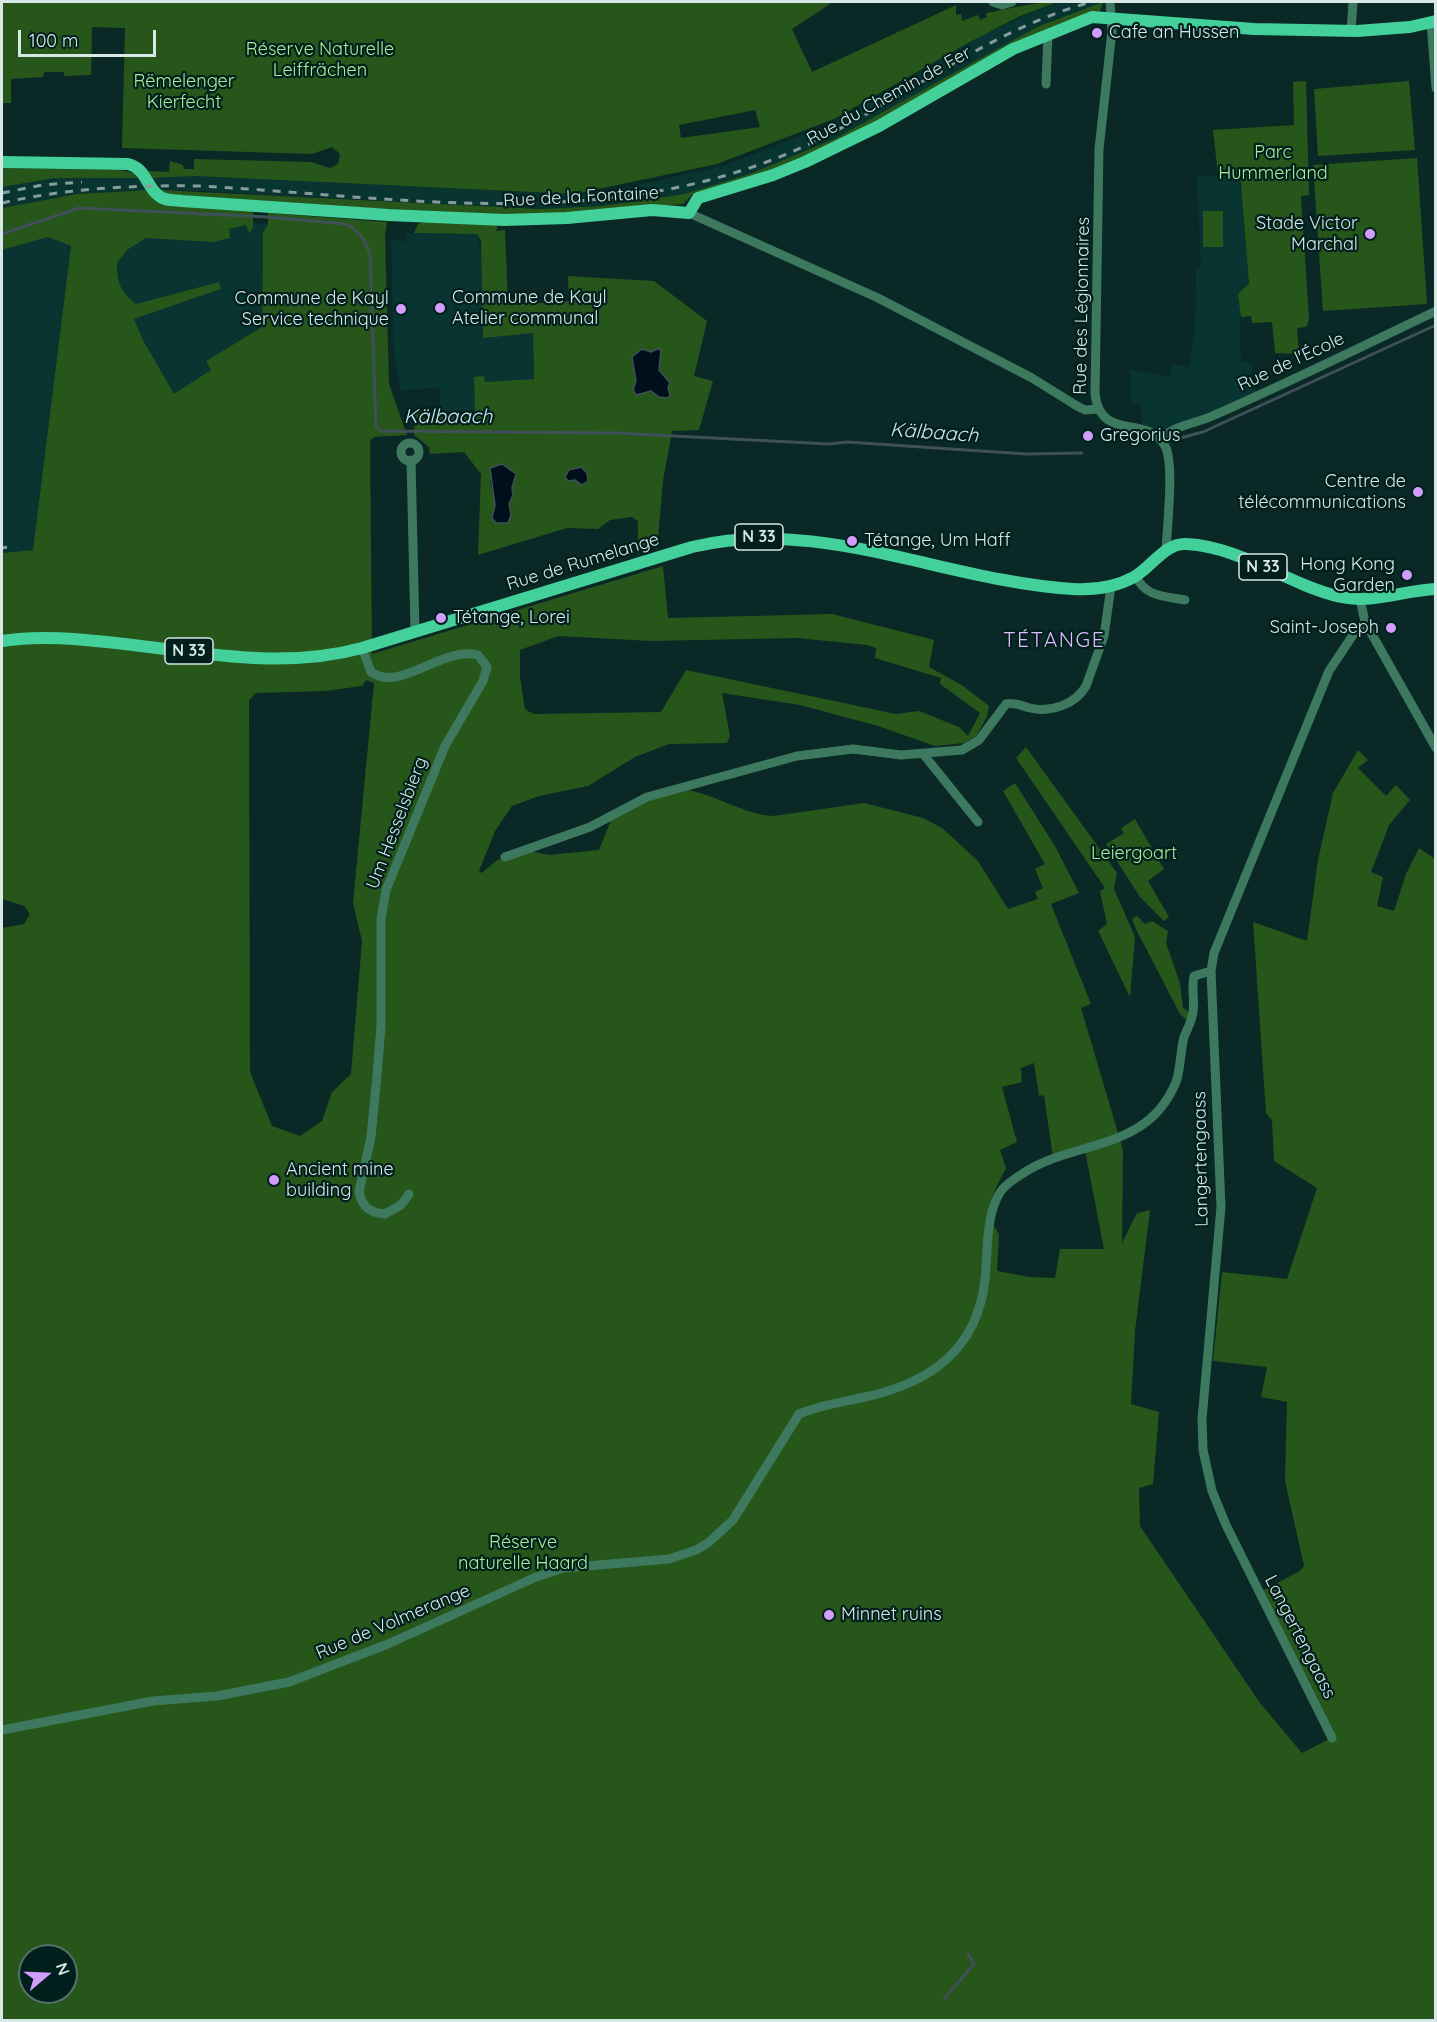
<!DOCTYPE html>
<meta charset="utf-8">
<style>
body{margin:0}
#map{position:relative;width:1437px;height:2022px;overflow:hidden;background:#0a2826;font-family:Quicksand,sans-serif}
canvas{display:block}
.frame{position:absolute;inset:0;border:3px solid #d7e8e6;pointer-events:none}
.north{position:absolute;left:18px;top:1944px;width:60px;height:60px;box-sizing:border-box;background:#011f1c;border:2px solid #576f6d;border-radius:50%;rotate:71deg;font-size:16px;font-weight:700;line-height:24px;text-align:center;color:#d7e8e6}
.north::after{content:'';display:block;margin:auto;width:21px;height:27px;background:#d29dfd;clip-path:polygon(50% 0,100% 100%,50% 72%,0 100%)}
.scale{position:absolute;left:18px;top:30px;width:138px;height:27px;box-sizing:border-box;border:3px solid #d7e8e6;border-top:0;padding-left:8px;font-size:18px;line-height:21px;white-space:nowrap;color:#d7e8e6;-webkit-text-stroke:4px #011f1c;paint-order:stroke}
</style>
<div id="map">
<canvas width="1437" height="2022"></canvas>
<div class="frame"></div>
<div class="north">N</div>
<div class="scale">100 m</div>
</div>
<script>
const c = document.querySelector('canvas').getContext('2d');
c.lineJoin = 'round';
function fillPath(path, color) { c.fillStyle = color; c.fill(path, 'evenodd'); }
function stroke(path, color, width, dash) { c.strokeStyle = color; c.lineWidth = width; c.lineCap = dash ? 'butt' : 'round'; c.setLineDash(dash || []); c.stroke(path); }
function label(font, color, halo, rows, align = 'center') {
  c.font = font + ' Quicksand,sans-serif'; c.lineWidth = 4.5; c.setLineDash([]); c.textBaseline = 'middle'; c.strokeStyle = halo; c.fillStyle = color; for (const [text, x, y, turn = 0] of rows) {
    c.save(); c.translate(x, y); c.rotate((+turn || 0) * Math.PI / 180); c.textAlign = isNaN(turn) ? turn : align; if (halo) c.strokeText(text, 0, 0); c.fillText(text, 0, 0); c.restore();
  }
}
const built = new Path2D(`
 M1055,2H1103L1037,27L834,139L752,173L684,194L602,206L539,209L200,191L147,190L77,194L2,208V187L55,178L195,176L575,194L629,187L722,166L821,128L986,33Z
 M1239,175L1249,284L1240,317L1241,361L1253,363L1249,388L1256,389L1255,402L1178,433L1167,451L1142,428L1141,404L1131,402L1130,369L1169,377L1172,364L1189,367L1195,331L1196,268L1201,267L1197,176Z
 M252,223L268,224L263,233L262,327L206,361L211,370L174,395L143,340L134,319L221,290L219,282L136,304L124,295L117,282V240L228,229L247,225L249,232Z
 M407,233L477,234L502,334L533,333L534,379L484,382L474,377L475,416L441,418L439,387L401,391L394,354L391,240L406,241Z
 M49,237L71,246L33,550L2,553V250Z`);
const green = new Path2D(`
 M2,2H833L792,29L812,72L956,5V15L961,14L962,21L978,15L980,20L987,17L986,13C1010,9 1032,2 1057,2L1018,17L968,43L834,119L717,164L575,194L195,176L152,178L148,171L169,172L170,161L183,165L184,169H194V159L311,162L330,168L338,164L340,154L332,147L312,154L122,148L125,28L92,27L91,75L64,76V72H44L43,77L11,79V103H2ZM755,110L760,127L681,138L679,125Z
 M1103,2L1100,11L1082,18L832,146L722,188L692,195L683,204L543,216L369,208L167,194L160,190L539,209L602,206L684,194L752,173L834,139L1037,27Z
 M1306,81L1309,195L1301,196L1309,320L1306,327L1297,328L1299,354L1275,353L1272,322L1252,323L1251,316L1241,317L1238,294L1249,284L1240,175H1218L1213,130L1294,125L1293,82Z
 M1409,81L1415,150L1318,156L1314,89Z
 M1417,158L1427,304L1323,311L1313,165Z
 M2,168L120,170L138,174L140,178H55L2,187Z
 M148,190L158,203L253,211V228L249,233L246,225L229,229L230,238L213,242L146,238L127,250L117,263C117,282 120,292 136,304L219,282L221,289L134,319L143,340L174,394L211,370L206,361L262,327L263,233L268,224V213L387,222L385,235L389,384L407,435L374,437L370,441L372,654L663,566L668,618L832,614L934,640L929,667L963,686L989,706L987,717L976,736L964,743L935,746L878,726L800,705L722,693L730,736L727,743L669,744L635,757L588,786L539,796L512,806L495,831L479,871L482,873L496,861L521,849L549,855L599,850L613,815C626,810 669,789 679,789C712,791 742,815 774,816L864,803L923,818L942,828L978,861L1008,909L1038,899L1035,892L1043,888L1035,869L1045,864L1003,791L1015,783L1055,846L1079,893L1051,904L1091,1004L1081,1008L1123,1150L1122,1243L1137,1213L1150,1210L1135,1331L1131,1404L1159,1412L1153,1484L1139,1488L1140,1526L1260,1703L1302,1753L1331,1738L1260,1592L1300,1571L1304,1566L1285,1481L1287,1402L1261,1397L1267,1367L1213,1361L1222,1272L1287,1279L1317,1188L1274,1161L1272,1120L1266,1113L1253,922L1307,941L1318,860L1333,793L1358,750L1368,760L1358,768L1386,796L1396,785L1410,800L1389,825L1371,872L1383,877L1377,906L1394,911L1406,874L1419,848L1435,859V2020H2V928L24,924L30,914L24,906L2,899V553L33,550L71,246L48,237L2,250V208L77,194ZM558,636L651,641L797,638L867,645L876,648L875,658L941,678L940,684L980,713L968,736L959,727L919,711L896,714L686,670L661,712L533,714L525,709L520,677V650ZM366,680L374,683L353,903L362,941L351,1074L332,1092L322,1121L300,1136L272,1126L250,1072L249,700L256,693L325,691L362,686ZM1034,1063L1039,1096L1044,1095L1053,1158L1085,1151L1104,1249H1060L1055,1278L1029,1277L997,1271L999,1234C982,1210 994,1192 1006,1168L1000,1150L1017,1142L1002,1087L1022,1082L1021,1068ZM30,1956H66V1992H30Z
 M1203,211H1223V247H1203Z
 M426,221L498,225L496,231L505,230L508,305L569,301L568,276L654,281L707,321L694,376L713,381L699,430L672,431L663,481L657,549L652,547L641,550L638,555V521L632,517L610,520L598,529L567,528L478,555L481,474L464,452L430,454L429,447L414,435L415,411L422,409V418L475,416L474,377L484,376L485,382L534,379L533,333L483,338L481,241L477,234L414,233L418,224ZM490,480L513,495L509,504L511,515L496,523L492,518L495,505Z
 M1026,747L1117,873L1114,889L1135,937L1130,997L1098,931L1107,924L1100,891L1105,888L1016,758Z
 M1135,819L1164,869L1148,881L1169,917L1164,921L1140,897L1106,844L1124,833L1121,828Z
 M1137,916L1145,924L1152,921L1168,931L1166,943L1180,983L1183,1008L1193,1015L1190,1023L1180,1014L1137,931L1132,919Z`);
const water = new Path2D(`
 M642,349L651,352L657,349L661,350L659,370L670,383L668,387L670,396L667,398L659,397L651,391L636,395L633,390L636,381L632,357Z
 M502,464L516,474L512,488L513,495L509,504L511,515L508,523H496L492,518L495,505L490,468Z
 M581,467L587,473L588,481L582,485L575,480L568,481L565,477L569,470Z`);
const stream = new Path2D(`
 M2,234L79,208L268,217L345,224C359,230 364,239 370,253L376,426L381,431L616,433L829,444L847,442L1026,454L1082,453
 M1180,438L1203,432L1436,325
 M944,1999L974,1964L968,1954`);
const minor = new Path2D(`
 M993,2L1002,5L1012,2
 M1110,2L1112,31L1099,149L1095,394C1101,444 1149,412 1166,448C1174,468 1167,527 1166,551
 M1431,22L1436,88
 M1351,31L1353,2
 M1046,84L1048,33
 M689,213L878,298L1032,378L1077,406L1085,410L1099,409
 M1161,440C1171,426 1194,424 1210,417C1286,384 1361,347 1436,311
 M401 452a9 9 0 1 1 18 0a9 9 0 1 1-18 0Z
 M411,460L415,632
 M1136,576C1145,597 1164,596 1185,600
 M1360,599L1365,622L1436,748
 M362,648L371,672C400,693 442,646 478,655L487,667L483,681L445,746L386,890L381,919V1026L377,1075L371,1137L359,1192C362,1207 370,1213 385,1214L401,1205L409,1194
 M924,755L978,822
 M505,857L590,827L647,797L797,756L853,749L901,755L962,750L979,740L1006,704C1015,702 1022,706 1030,708C1051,713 1076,704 1086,686L1104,636L1111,586
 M2,1730L153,1701L217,1696L289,1682L388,1644L536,1577L564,1568L669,1559L696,1550L708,1543L733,1520L799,1414C820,1405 843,1402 865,1397C930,1383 977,1350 985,1280C988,1254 985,1214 1001,1191C1006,1184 1014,1179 1022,1174C1074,1139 1147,1153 1176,1082C1181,1068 1180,1052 1184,1037C1187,1029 1192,1021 1193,1012C1195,999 1191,988 1194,976L1211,971
 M1332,1738L1226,1525L1212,1491L1203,1450L1202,1419L1221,1207L1211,971L1214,953L1329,671L1353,635L1365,622`);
const major = new Path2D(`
 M2,162L128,164C146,168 146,186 158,195C164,201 174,200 182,201L389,215L505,220L567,218L652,210L689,213L698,198L773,175L805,162L879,126L1013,49L1092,17L1254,29L1357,31L1410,27L1436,21
 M2,641C40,635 78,639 116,643C198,652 281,670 362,648L692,547C821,516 944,581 1073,589C1093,590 1116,587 1134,577C1152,567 1165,542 1187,544C1242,547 1288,585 1341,597C1372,604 1405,590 1436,589`);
const rail = new Path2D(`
 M2,193L42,185L82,182
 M2,203C67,188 135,185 202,186C396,197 591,231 777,158C886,115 978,33 1091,2
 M2,548L7,547`);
const markers = [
 [1097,33,6,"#d29dfd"],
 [1370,234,6,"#d29dfd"],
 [440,308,6,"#d29dfd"],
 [401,309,6,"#d29dfd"],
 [1088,436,6,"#d29dfd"],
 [1418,492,6,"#d29dfd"],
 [852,541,6,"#d29dfd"],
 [1407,575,6,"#d29dfd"],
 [441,618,6,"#d29dfd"],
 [1391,628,6,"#d29dfd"],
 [274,1180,6,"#d29dfd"],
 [829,1615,6,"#d29dfd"]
];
const shields = [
 [759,537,48],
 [1263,567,48],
 [189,651,48]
];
const shieldNames = [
 ["N 33",759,537],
 ["N 33",1263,567],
 ["N 33",189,651]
];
const poiNames = [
 ["Cafe an Hussen",1109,33],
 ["Stade Victor",1358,224,"right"],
 ["Marchal",1358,245,"right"],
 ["Commune de Kayl",452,298],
 ["Atelier communal",452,319],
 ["Commune de Kayl",389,299,"right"],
 ["Service technique",389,320,"right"],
 ["Gregorius",1100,436],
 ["Centre de",1406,482,"right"],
 ["télécommunications",1406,503,"right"],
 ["Tétange, Um Haff",864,541],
 ["Hong Kong",1395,565,"right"],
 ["Garden",1395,586,"right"],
 ["Tétange, Lorei",453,618],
 ["Saint-Joseph",1379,628,"right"],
 ["Ancient mine",286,1170],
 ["building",286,1191],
 ["Minnet ruins",841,1615]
];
const parkNames = [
 ["Réserve Naturelle",320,50],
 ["Leiffrächen",320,71],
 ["Rëmelenger",184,82],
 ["Kierfecht",184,103],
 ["Parc",1273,153],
 ["Hummerland",1273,174],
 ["Leiergoart",1134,854],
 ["Réserve",523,1543],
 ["naturelle Haard",523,1564]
];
const streetNames = [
 ["Rue du Chemin de Fer",889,96,-29],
 ["Rue de la Fontaine",581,197,-3],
 ["Rue des Légionnaires",1082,306,-89],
 ["Rue de l'École",1291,362,-25],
 ["Rue de Rumelange",583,562,-17],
 ["Um Hesselsbierg",397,823,-69],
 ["Langertengaass",1201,1159,-91],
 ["Rue de Volmerange",393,1622,-23],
 ["Langertengaass",1300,1637,63]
];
const waterNames = [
 ["Kälbaach",448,417],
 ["Kälbaach",934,433,4]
];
const quarterNames = [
 ["TÉTANGE",1054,641]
];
fillPath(built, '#083431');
fillPath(green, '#27561a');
fillPath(water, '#000f1c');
stroke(water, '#405059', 1.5);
stroke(stream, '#405059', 3);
stroke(minor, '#3d795f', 9);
stroke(major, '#43d09b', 12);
stroke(rail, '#869c9a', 3, [8, 8]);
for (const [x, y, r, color] of markers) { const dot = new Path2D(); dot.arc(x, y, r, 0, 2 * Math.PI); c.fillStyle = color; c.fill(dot); stroke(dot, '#011f1c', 2); }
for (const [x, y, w] of shields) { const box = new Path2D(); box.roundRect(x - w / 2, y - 13, w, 26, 4.5); c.fillStyle = '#011f1c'; c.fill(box); stroke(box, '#d7e8e6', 1.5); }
label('bold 16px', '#d7e8e6', null, shieldNames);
label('18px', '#d7e8e6', '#011f1c', poiNames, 'left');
label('18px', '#a7ef96', '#011f1c', parkNames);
label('18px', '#d7e8e6', '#011f1c', streetNames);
label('italic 20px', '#d1e5f2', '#011f1c', waterNames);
c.letterSpacing = '1.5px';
label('21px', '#debafe', '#011f1c', quarterNames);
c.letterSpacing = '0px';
</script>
